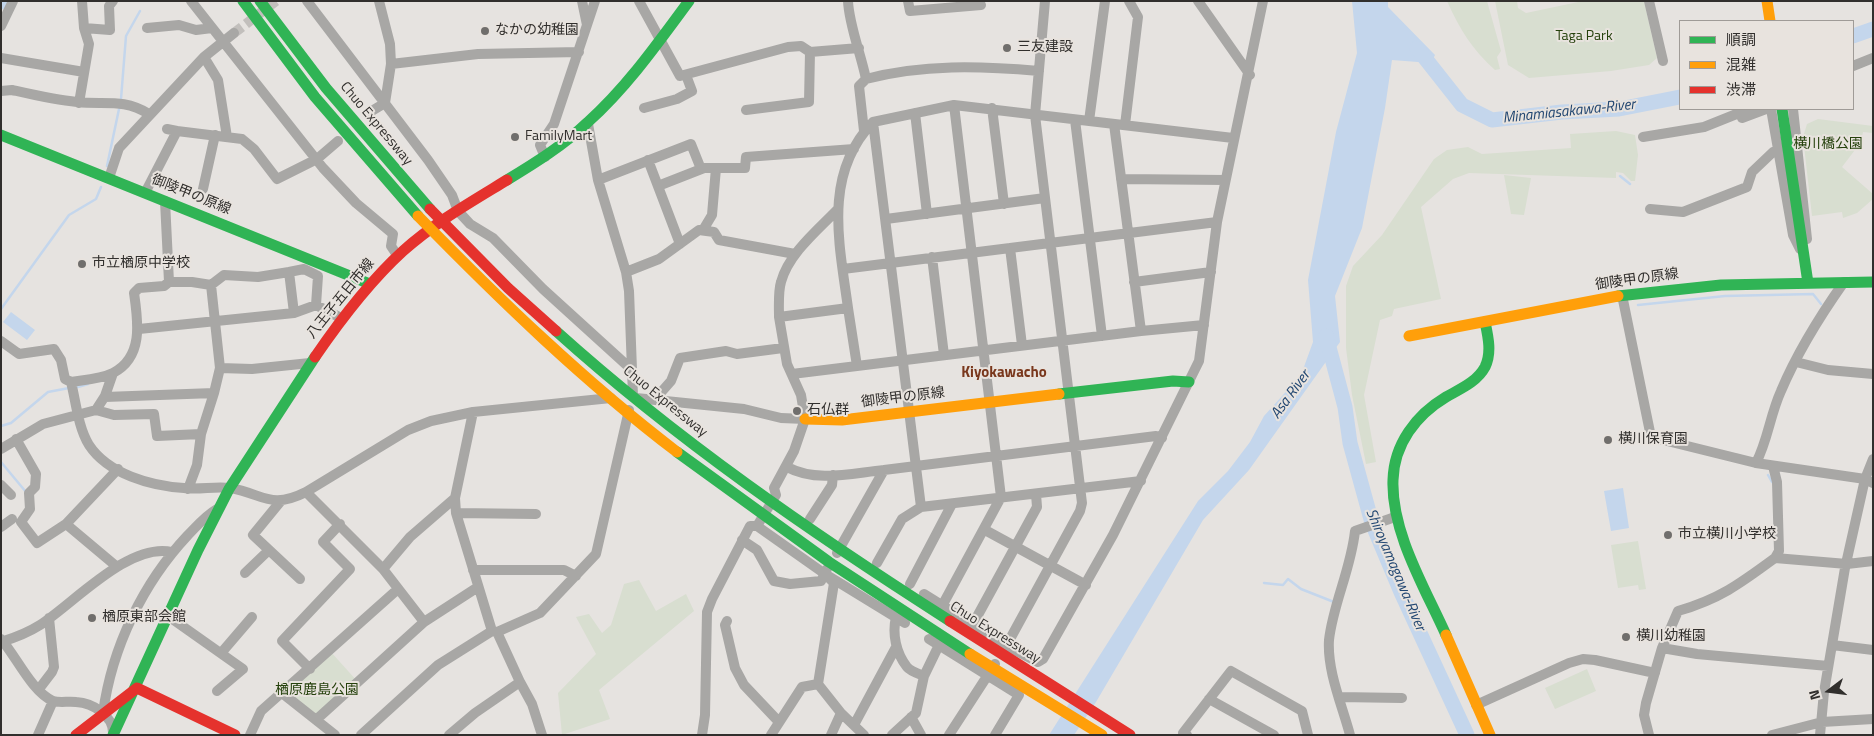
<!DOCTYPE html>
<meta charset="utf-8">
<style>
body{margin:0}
#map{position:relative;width:1874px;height:736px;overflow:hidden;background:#e6e3e0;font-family:"Titillium Web","Noto Sans JP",sans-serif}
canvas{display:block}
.frame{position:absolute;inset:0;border:2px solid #312f2d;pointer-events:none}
.legend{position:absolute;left:1679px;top:20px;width:175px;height:90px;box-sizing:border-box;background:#e8e3de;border:1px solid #9f9b97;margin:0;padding:6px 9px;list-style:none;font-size:15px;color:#312f2d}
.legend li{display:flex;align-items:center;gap:10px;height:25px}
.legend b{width:25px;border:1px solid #9f9b97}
.north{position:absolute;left:1804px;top:666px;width:50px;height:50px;-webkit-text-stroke:4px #e8e3de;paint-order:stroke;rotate:255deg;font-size:14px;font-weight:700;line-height:20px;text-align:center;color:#312f2d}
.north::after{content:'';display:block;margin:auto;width:18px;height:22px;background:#312f2d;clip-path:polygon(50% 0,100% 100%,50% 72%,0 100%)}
</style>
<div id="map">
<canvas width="1874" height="736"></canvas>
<div class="frame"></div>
<ul class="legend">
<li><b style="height:6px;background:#30b455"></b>順調</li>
<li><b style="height:6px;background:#ff9f0a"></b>混雑</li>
<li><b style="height:6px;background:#e5322d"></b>渋滞</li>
</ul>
<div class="north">N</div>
</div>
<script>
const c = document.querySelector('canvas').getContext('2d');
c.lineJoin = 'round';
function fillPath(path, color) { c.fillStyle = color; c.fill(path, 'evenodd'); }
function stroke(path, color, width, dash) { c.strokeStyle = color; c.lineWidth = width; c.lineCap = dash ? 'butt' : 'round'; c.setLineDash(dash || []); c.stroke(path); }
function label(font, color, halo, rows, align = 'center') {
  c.font = font + ' "Titillium Web","Noto Sans JP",sans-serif'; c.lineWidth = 4; c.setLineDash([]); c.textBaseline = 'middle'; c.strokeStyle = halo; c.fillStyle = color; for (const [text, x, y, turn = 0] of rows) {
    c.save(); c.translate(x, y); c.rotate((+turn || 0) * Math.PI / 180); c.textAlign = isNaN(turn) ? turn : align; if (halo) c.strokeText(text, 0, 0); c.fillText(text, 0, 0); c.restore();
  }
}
const green = new Path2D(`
 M1447,1H1487L1501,51L1497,57L1500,69L1495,70C1472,49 1460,30 1447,1Z
 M1495,1H1517L1518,8L1526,13L1583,1H1644L1657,58L1649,65L1611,71L1529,78L1508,65Z
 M1818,119L1873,126V133L1863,132L1861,142L1842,167L1873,194V199L1857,213L1843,218L1842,212L1812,216L1803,137L1807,124Z
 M1616,131L1635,135L1638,155L1635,181H1631L1623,173L1616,172V178L1469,173L1453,179L1421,207L1441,299L1394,309L1392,316L1380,320L1364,395L1376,462L1366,464L1352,395L1346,348V286L1353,266L1382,235L1434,159L1447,150L1468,147L1482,154L1571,148L1570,134Z
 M1504,175L1531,178L1524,215L1511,214Z
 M1638,541L1646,589L1639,590L1638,585L1618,588L1611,545Z
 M639,580L656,611L686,594L694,611L599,690L610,719L562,735L558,693L596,654L576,617L589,614L602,633L611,625L624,584Z
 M330,651L358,682L317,719L282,693Z
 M1587,669L1596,691L1555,709L1545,688Z`);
const water = new Path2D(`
 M1352,1H1388V7L1435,55L1431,63L1392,60L1385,108L1362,228L1335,296L1340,342L1249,470L1203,520L1096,702L1074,735H1049L1198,501L1228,471L1250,442L1264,416L1301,375L1313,342L1308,280L1336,132L1357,53Z
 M11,312L35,330L27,340L3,322Z
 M1623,488L1629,528L1611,531L1604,491Z`);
const stream = new Path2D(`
 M121,99L126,36L140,11
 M107,166L119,109
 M1620,176L1630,184
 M1638,305L1725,296L1813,294L1821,304
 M1,309L69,215L96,199L101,187
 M78,387L88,384
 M1,426L11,423L48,392L69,388
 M1,462L26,492
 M1768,475L1772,482
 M1264,583L1283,585L1288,579L1301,589L1334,602`);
const river = new Path2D(`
 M1,2L2,1
 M1853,36L1873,29
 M1417,48L1462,105L1492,120L1562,112L1619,109L1680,97
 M1326,336L1345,407L1350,443L1372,523L1401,592L1467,735`);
const streetTunnel = new Path2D(`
 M234,33L276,1`);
const street = new Path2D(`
 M191,1L323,168L356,203L393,234L391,246L397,255
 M307,1L428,160L452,195L458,211L470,224L493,238L543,289L631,369
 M582,1L587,25
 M639,1L680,76L788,47L801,46L810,52L859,48
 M848,1C849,25 861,54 866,79L859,86L864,131
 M908,1L910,11L981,5
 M1198,1L1250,75
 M1649,1L1663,61
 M1,26L13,1
 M84,28L110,30L109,6L113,1
 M147,28L179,25L196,30L212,28
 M204,57L218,80L227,137
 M1,58L84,72
 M391,64L478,54L579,52
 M1853,66L1873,58
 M866,79C923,64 980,66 1039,71
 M1,91L12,90C34,95 55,100 77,102C105,105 123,98 149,114
 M79,103L89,44L84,28L82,1
 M644,108L677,99L692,91L686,75
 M992,108L1004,204
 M1771,109L1793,235L1800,249
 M1793,109L1807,239
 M746,110L809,102L810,52
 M370,112L385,103L391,64L390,44L379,1
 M915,113L927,214
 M1742,118L1766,109
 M1075,120L1102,336
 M1089,121L1105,1
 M873,122L921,507
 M588,124L598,180L626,272L629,291L633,396
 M1114,124L1141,331
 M1125,125L1138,17L1129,1
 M177,131L242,139L254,149L277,179L317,159L338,141
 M1643,137L1704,127L1749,109
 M545,157L540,145L554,124L595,1
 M648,160L680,244
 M109,178L119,148L204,57L234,33
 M1121,179L1225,180
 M598,180L691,144L701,169
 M658,186L704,168H745L746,157L854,149
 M203,189L215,135
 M145,193L177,131L167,129
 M1650,209L1683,212L1747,187L1752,172L1773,152L1779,150
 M886,219L1045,198
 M703,230L712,215L716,168
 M1010,248L1022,345
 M932,257L944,355
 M843,269L1217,222
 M289,272L304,269L318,276L316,305
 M626,272L659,259L699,230L714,232L719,240L795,254
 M169,282H192L211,285L220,368
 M1134,282L1211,272
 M211,285L224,275L258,277L289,272L294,313
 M1622,295L1651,437L1756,463L1865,479L1873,483
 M848,308L857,366
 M779,317C779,306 778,292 781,282C789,253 818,230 838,209
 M139,329L294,313L316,305L341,318
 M1,341L19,354L54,349L61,360L65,379L71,382C84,380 101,379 113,373C144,357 138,321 134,293L139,288L164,286L169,282L165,201
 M1796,362L1828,370L1873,374
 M792,374L1141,331L1204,325
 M71,382C76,402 78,427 89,445C108,474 151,486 184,488C199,490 215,486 230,488C264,494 270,510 306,492L408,430L431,421L473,412L611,398
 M214,393L220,368L252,369L310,363
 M636,398L744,409L781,418L805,419
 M656,398L671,381L680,358L726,351L737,354L783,348
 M96,410L114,415L154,414L157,436L201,434L214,393L105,397
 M16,439L36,474L35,487L29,493L30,509L21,522L37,543L66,524
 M1,449L43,424L96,410L105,396L113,373
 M1756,463C1768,440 1770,415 1781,391C1797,353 1820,316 1844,282
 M787,467C817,483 852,473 884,470
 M1,485L11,495
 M188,489L197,465L201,434
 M306,492L383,569L424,622L478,587
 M280,502L253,535L300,579
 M456,513L536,514
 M810,519L832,485L833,475
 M757,526L776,495L774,488L794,451L805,419L801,395L787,364L779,317L848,308C839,242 823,174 873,122L954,105L1233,138
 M1,527L12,519
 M985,530L1086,585
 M742,540L757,550L774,581L790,584L821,581L827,569
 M837,553L884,470L1156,436L1162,438
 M1775,558L1847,564L1873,561
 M877,563L902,519L921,507L1141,481
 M116,566L66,524L118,469
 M383,569L410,537L455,498
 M473,570H564L576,576
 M245,573L269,550
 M827,576L834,583L818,684L841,713L831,735
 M910,584L952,504
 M924,594L1007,646L1038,662L1043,659L1113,535L1199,361L1217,222L1263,1
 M942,606L1001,497L954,105
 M168,616L243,669L217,691
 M896,617C892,634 896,653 907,667C910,671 919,674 924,676
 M727,621L725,625L735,668L744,685L779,722
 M973,624L1037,507L1036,494
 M497,632L540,613L596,554L629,410
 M1,639C16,656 32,692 53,701C59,703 69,701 76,702C93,703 114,716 113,734
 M929,639L1019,695L995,735
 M1,642C14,638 29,632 40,625C74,603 129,542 172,552
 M1832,645L1873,650
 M1662,648L1697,654L1828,666
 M1004,650L1080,511L1082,503L1035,115L1045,1
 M222,652L252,617
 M310,669L282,641L350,569L323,542L340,524
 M520,682L532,704L542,735
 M39,689L52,672L54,667L49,618
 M282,693L335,735
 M1339,697L1402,698
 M1209,699L1274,735
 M1476,705L1569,663L1583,659L1595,660L1655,673
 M103,713C112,647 143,583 188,535C197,526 205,516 217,509
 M841,713L864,735
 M911,717L921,735
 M317,719L424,622
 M854,725L896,647
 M38,735L53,701
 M250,735L261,711L398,589
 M361,735L438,665L492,631
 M449,735L475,713L520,682L497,632L492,631L456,513L455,498L473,412
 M702,735L705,715L707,612L712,599L750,526H757L825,574L905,623
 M771,735L802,687L818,684
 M892,735L916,713L924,676L939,645
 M949,735L995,664
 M1187,735L1183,733L1231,671L1302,711L1308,735
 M1350,735C1342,705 1327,671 1329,640C1333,604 1351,569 1355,531L1395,517
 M1649,735L1644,715L1646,703L1662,648L1678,611C1720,599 1741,583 1775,558L1779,551L1777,482L1773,466
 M1772,735L1822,722L1873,719
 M1820,735L1824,692L1845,568L1865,479L1873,459`);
const fast = new Path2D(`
 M243,1L315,97L418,216
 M260,1L326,88L430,209
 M1782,109L1808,283
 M1,135L370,284
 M507,180C535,163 564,145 588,122C627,87 658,43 689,1
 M1618,296L1721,285L1873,282
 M1059,394L1173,381L1189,382
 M1446,635C1425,588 1391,532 1393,480C1394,444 1416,415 1446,397C1460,389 1477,382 1485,367C1492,353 1488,336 1485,322
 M113,735L198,550L229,489L315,357`);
const slow = new Path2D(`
 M1767,1L1770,21
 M1409,336L1618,296
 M805,419L842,420L1059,394
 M1446,635L1490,735`);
const jam = new Path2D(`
 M315,357C341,319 369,282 403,251C434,223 471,202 507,180
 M76,735L137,688L235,735`);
const fastBridge = new Path2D(`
 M556,331C677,440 812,533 950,621
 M677,452L829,562L970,654`);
const slowBridge = new Path2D(`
 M418,216C500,300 584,381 677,452
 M970,654L1102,735`);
const jamBridge = new Path2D(`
 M430,209L508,288L556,331
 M950,621L1130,735`);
const markers = [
 [485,31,5,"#706e6c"],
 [1007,48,5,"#706e6c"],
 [515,137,5,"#706e6c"],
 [82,264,5,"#706e6c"],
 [797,411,5,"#706e6c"],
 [1608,440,5,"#706e6c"],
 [1668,535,5,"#706e6c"],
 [92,618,5,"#706e6c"],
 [1626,637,5,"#706e6c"]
];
const poiNames = [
 ["なかの幼稚園",495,31],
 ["三友建設",1017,48],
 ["FamilyMart",525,137],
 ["市立楢原中学校",92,264],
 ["石仏群",807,411],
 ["横川保育園",1618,440],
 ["市立横川小学校",1678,535],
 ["楢原東部会館",102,618],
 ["横川幼稚園",1636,637]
];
const parkNames = [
 ["Taga Park",1584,37],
 ["横川橋公園",1828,145],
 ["楢原鹿島公園",317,691]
];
const streetNames = [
 ["Chuo Expressway",376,124,50],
 ["御陵甲の原線",191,195,22],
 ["御陵甲の原線",1637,280,-8],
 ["八王子五日市線",341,299,-51],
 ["御陵甲の原線",903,398,-7],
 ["Chuo Expressway",665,402,39],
 ["Chuo Expressway",995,633,32]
];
const waterNames = [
 ["Minamiasakawa-River",1569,112,-6],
 ["Asa River",1291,395,-54],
 ["Shiroyamagawa-River",1395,570,67]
];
const neighbourhoodNames = [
 ["Kiyokawacho",1004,373]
];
fillPath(green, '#d8ded0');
fillPath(water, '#c4d6ec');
stroke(stream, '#c4d6ec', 2.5);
stroke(river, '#c4d6ec', 15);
stroke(streetTunnel, '#c2bfbc', 10, [10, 5]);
stroke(street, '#a8a7a5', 10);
stroke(fast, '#30b455', 11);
stroke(slow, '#ff9f0a', 11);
stroke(jam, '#e5322d', 11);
stroke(fastBridge, '#30b455', 11);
stroke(slowBridge, '#ff9f0a', 11);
stroke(jamBridge, '#e5322d', 11);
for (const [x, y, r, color] of markers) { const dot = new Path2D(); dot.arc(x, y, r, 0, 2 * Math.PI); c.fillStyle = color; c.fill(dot); stroke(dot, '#e8e3de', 2); }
label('14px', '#312f2d', '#e8e3de', poiNames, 'left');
label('14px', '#25410c', '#e8e3de', parkNames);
label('14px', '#312f2d', '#e8e3de', streetNames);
label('italic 15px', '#214671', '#e8e3de', waterNames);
label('bold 15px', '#79371c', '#e8e3de', neighbourhoodNames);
</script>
